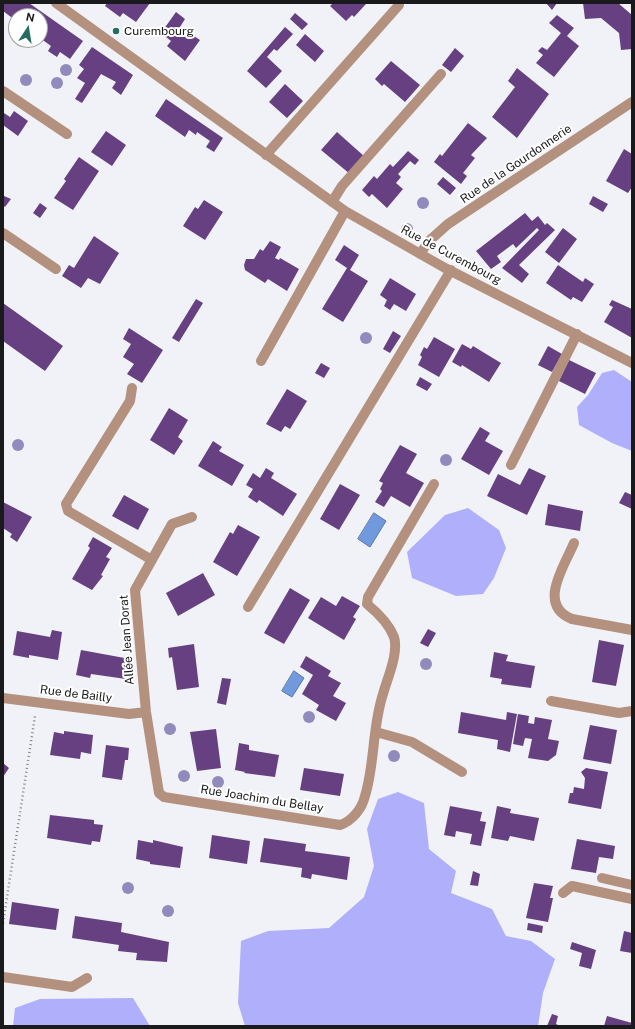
<!DOCTYPE html>
<meta charset="utf-8">
<style>
body{margin:0}
#map{position:relative;width:635px;height:1029px;overflow:hidden;background:#f1f2f7;font-family:"Public Sans",sans-serif}
canvas{display:block}
.frame{position:absolute;inset:0;border:4px solid #1a1a1c;pointer-events:none}
.north{position:absolute;left:8px;top:8px;width:40px;height:40px;box-sizing:border-box;background:#fff;border:1px solid #a3a3a4;border-radius:50%;rotate:12deg;font-size:11px;font-weight:700;line-height:16px;text-align:center;color:#1a1a1c}
.north::after{content:'';display:block;margin:auto;width:14px;height:18px;background:#266c60;clip-path:polygon(50% 0,100% 100%,50% 72%,0 100%)}
</style>
<div id="map">
<canvas width="635" height="1029"></canvas>
<div class="frame"></div>
<div class="north">N</div>
</div>
<script>
const c = document.querySelector('canvas').getContext('2d');
c.lineJoin = 'round';
function fillPath(path, color) { c.fillStyle = color; c.fill(path, 'evenodd'); }
function stroke(path, color, width, dash) { c.strokeStyle = color; c.lineWidth = width; c.lineCap = dash ? 'butt' : 'round'; c.setLineDash(dash || []); c.stroke(path); }
function label(font, color, halo, rows, align = 'center') {
  c.font = font + ' "Public Sans",sans-serif'; c.lineWidth = 4; c.setLineDash([]); c.textBaseline = 'middle'; c.strokeStyle = halo; c.fillStyle = color; for (const [text, x, y, turn = 0] of rows) {
    c.save(); c.translate(x, y); c.rotate((+turn || 0) * Math.PI / 180); c.textAlign = isNaN(turn) ? turn : align; if (halo) c.strokeText(text, 0, 0); c.fillText(text, 0, 0); c.restore();
  }
}
const forest = new Path2D(`
 M614,370L632,382V451L612,443L579,425L577,407L588,395L602,373Z
 M468,508L499,530L506,548L494,578L483,594L456,596L412,578L407,552L445,515Z
 M398,792L424,803L429,849L456,871L451,893L492,909L506,936L531,941L555,959L543,993L538,1026H245L238,1003L241,941L268,931L329,928L364,897L374,866L367,829L378,799Z
 M133,998L150,1026H13L15,1008L40,999Z`);
const water = new Path2D(`
 M374,513L386,521L370,547L358,539Z
 M294,671L304,678L292,697L282,691Z`);
const building = new Path2D(`
 M3,3H29L83,41L70,59L60,52L57,57L48,51L51,46L40,38V16H16V27L12,24L15,20L3,11Z
 M107,3H150L136,22L123,13L120,17L105,6Z
 M333,3H365L366,4L354,17L352,15L346,21L330,6Z
 M546,3H557L552,10Z
 M583,3H618L632,15V49L621,50L619,33L601,18L585,19Z
 M176,12L185,19L180,27L200,40L185,61L167,46L171,41L161,33Z
 M295,13L308,24L302,30L290,19Z
 M557,15L574,28L567,36L579,46L554,77L536,63L543,55L538,51L542,47L547,50L561,33L549,23Z
 M285,27L293,34L277,51L274,49L267,57L282,71L266,88L247,71Z
 M305,34L324,51L315,62L296,45Z
 M92,47L133,75L121,95L112,88L116,82L101,74L82,103L75,99L85,83L77,78L84,69L79,65Z
 M455,48L464,56L451,72L442,65Z
 M391,61L420,85L405,102L384,84L382,86L375,79Z
 M517,68L549,94L517,138L492,117L515,87L508,81Z
 M285,84L303,101L287,118L269,102Z
 M166,99L223,138L214,152L206,147L210,141L197,132L196,135L189,130L185,137L155,116Z
 M14,111L28,121L18,136L3,125L4,113L10,117Z
 M468,123L487,138L471,155L475,158L463,173L467,176L461,184L434,162L440,154L442,156Z
 M106,131L126,145L112,166L91,152Z
 M337,132L365,157L350,174L321,150Z
 M624,149L632,154V187L628,193L606,181Z
 M408,151L419,160L415,165L410,161L398,174L401,177L396,183L403,189L387,208L372,194L369,197L362,190L374,176L377,179L390,164L393,167Z
 M79,157L99,171L73,210L54,198L66,181L64,179Z
 M443,177L456,188L450,195L437,184Z
 M4,196L11,199L5,207L3,205Z
 M593,196L608,204L603,212L589,204Z
 M204,200L223,212L205,240L183,226L195,207L198,209Z
 M40,203L47,208L40,218L33,213Z
 M525,213L532,221L538,216L545,225L547,223L555,230L519,265L529,274L522,283L502,268L539,230L537,228L516,248L513,244L497,256L501,262L491,269L476,251Z
 M563,228L577,239L559,263L545,252Z
 M94,236L119,253L100,284L88,278L81,288L62,276L69,265L74,268Z
 M270,241L281,247L275,258L279,260L280,258L299,269L287,291L268,279L265,283L245,270L244,265L246,259H254L260,249L263,251Z
 M344,245L359,255L350,270L368,281L343,322L322,309L347,268L335,260Z
 M558,265L583,282L585,278L594,284L582,302L573,297L571,300L546,283Z
 M390,278L416,294L406,311L394,304L390,310L384,306L387,300L380,295Z
 M196,299L203,303L179,342L172,338Z
 M612,300L632,309V338L604,322L613,307L609,305Z
 M3,303L63,346L45,371L3,341Z
 M129,328L163,350L142,383L127,374L134,364L123,357L131,344L123,339Z
 M393,331L401,336L390,353L383,349Z
 M434,337L455,349L439,377L418,365L422,357L420,355L424,347L427,349Z
 M462,344L471,349L473,346L501,363L489,382L462,365L461,367L452,362Z
 M548,346L562,354L552,372L538,365Z
 M569,360L596,373L585,394L559,381Z
 M321,363L330,368L324,378L315,373Z
 M420,377L432,384L427,391L416,385Z
 M287,389L307,401L290,429L285,426L281,432L266,424Z
 M169,408L188,420L178,437L183,441L174,455L150,440Z
 M480,427L490,433L485,441L503,451L489,475L461,459Z
 M213,441L222,447L219,451L244,465L232,486L198,466Z
 M400,445L417,454L406,473L424,483L410,507L391,496L384,507L375,502L382,491L380,489L383,483L379,481Z
 M266,468L274,473L271,478L297,494L283,516L259,500L257,503L248,497L253,489L246,485L253,473L260,478Z
 M529,468L546,476L527,515L487,496L498,474L520,485Z
 M340,484L360,495L339,530L320,519Z
 M625,492L632,495V509L619,503Z
 M124,495L149,509L138,530L112,516Z
 M3,502L32,517L17,542L10,537L12,534L3,528Z
 M548,504L583,511L580,531L545,525Z
 M238,525L260,537L237,576L213,562L230,532L233,534Z
 M93,537L112,548L106,557L110,559L101,575L103,576L92,590L72,579L90,548L88,546Z
 M203,573L215,595L178,616L166,593Z
 M290,588L310,600L284,644L264,633Z
 M342,596L360,606L353,617L356,619L344,640L308,618L321,597L336,606Z
 M428,629L436,633L428,647L420,643Z
 M52,630L62,632L58,660L29,655V658L13,655L17,631L50,637Z
 M599,640L624,645L616,686L592,682Z
 M194,644L199,687L177,690L172,657L169,658L168,648Z
 M81,650L130,659L126,679L91,674L90,678L76,675Z
 M494,652L508,655L506,661L535,666L531,688L501,684L502,679L490,677Z
 M306,656L331,671L328,676L341,683L333,696L346,703L336,721L316,710L319,705L302,694L313,675L300,667Z
 M222,678L231,679L226,705L217,703Z
 M461,712L506,720L507,712L517,714L510,752L497,749L498,740L458,733Z
 M518,714L529,716L528,723L534,724L535,717L552,720L548,739L559,741L556,755L548,761L528,758L532,739L525,738L523,746L513,744Z
 M590,725L617,730L611,764L583,759Z
 M216,729L221,768L197,771L190,732Z
 M64,731L93,735L91,754L81,752L80,759L50,755L54,732L64,734Z
 M239,743L249,745V750L279,755L275,777L244,773L245,772L235,770Z
 M106,745L129,748L128,760H125L122,780L102,777Z
 M3,763L9,768L3,777Z
 M304,768L344,774L340,796L300,790Z
 M586,768L608,772L601,809L568,803L570,793H573L574,787L584,789L585,778L581,772Z
 M450,806L482,812L480,821L486,822L481,846L470,844L472,834L456,831L455,837L444,835Z
 M497,806L511,809L510,813L539,818L534,841L510,836L508,841L491,838Z
 M50,815L94,820V824L103,825L100,842L92,841L91,845L47,838Z
 M212,835L250,841L247,864L209,858Z
 M264,838L306,844L305,851L350,857L347,880L312,874L311,879L301,877L302,868L260,862Z
 M577,839L615,846L613,859L599,857L596,873L571,869Z
 M138,840L153,843V840L183,847L180,868L150,864V862L136,859Z
 M473,871L480,874L478,886L470,885Z
 M534,883L553,886L550,898H553L548,922L526,918Z
 M12,902L59,909L56,930L9,924Z
 M75,916L122,923L121,932L169,942L167,962L136,960L137,953L118,951L119,945L72,938Z
 M528,923L543,926L542,933L527,930Z
 M624,931L632,933V953L620,951Z
 M572,942L596,950L591,969L579,966L582,953L570,949Z
 M552,1014L558,1016L556,1024L560,1026H547Z
 M607,1016L632,1023V1026H604Z`);
const path = new Path2D(`
 M3,923L35,716`);
const minor = new Path2D(`
 M56,3L345,211L445,268L632,363
 M3,91L67,134
 M266,155L399,5
 M332,202L342,186L441,74
 M3,233L56,269
 M420,254L429,241L448,224L632,102
 M261,361L345,211
 M132,388L130,401L66,504L68,511L152,560
 M511,465L577,334
 M192,517L172,524L135,590L146,712L159,793L164,797L340,825C352,821 362,809 365,796C375,764 372,727 383,694C387,679 399,653 394,637C389,624 378,613 367,604L368,597L434,484
 M574,543C564,567 537,605 572,619L632,630
 M248,607L451,270
 M3,698L129,714L146,712
 M551,701L619,713L632,711
 M376,732L412,742L462,772
 M602,878L632,885
 M563,893L572,886L632,899
 M3,977L72,987L87,978`);
const trees = [
 [66,70],
 [26,80],
 [57,83],
 [423,203],
 [407,229],
 [366,338],
 [18,445],
 [446,460],
 [426,664],
 [309,717],
 [170,729],
 [394,756],
 [184,776],
 [218,782],
 [128,888],
 [168,911]
];
const markers = [
 [116,31,4,"#266c60"]
];
const poiNames = [
 ["Curembourg",124,31]
];
const streetNames = [
 ["Rue de la Gourdonnerie",516,164,-34],
 ["Rue de Curembourg",451,255,28],
 ["Allée Jean Dorat",127,640,-94],
 ["Rue de Bailly",76,694,7],
 ["Rue Joachim du Bellay",262,799,9]
];
fillPath(forest, '#b0affc');
fillPath(water, '#709add');
stroke(water, '#5674a3', 1);
fillPath(building, '#664081');
stroke(path, '#828386', 2.5, [1, 3]);
stroke(minor, '#b3917e', 10);
c.fillStyle = '#918abd';
for (const [x, y] of trees) { c.beginPath(); c.arc(x, y, 6, 0, 2 * Math.PI); c.fill(); }
for (const [x, y, r, color] of markers) { const dot = new Path2D(); dot.arc(x, y, r, 0, 2 * Math.PI); c.fillStyle = color; c.fill(dot); stroke(dot, '#fff', 1.5); }
label('12px', '#1a1a1c', '#fff', poiNames, 'left');
label('12px', '#1a1a1c', '#fff', streetNames);
</script>
